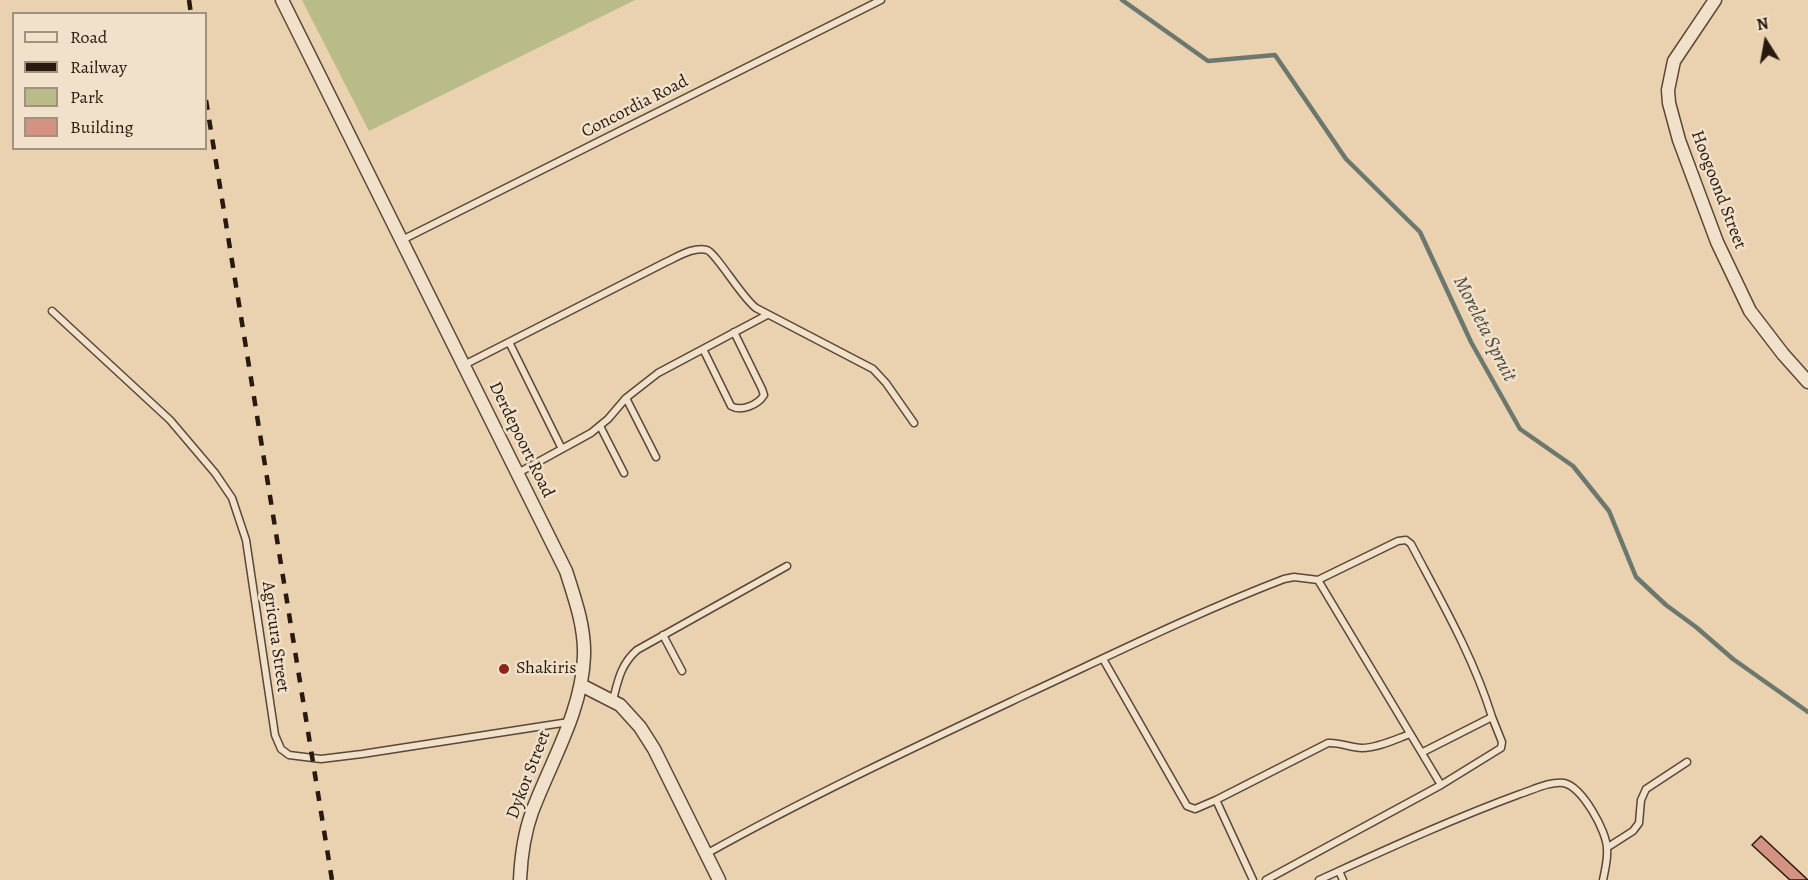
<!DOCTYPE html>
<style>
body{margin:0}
#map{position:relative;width:1808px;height:880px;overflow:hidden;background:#ead1af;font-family:Alegreya,serif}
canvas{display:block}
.legend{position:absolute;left:12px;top:12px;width:195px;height:138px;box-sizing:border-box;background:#f1e1cb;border:2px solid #a19180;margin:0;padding:8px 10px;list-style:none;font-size:18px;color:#291a0f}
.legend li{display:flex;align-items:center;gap:12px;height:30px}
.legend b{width:30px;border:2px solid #a19180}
.north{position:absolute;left:1736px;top:12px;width:60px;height:60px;-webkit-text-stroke:4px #f1e1cb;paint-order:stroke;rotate:349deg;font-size:16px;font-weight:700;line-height:24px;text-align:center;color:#291a0f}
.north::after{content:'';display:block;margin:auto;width:21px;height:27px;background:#291a0f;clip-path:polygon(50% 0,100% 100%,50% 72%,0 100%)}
</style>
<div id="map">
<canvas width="1808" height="880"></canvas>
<ul class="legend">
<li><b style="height:8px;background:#f1e1cb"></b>Road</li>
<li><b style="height:8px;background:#291a0f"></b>Railway</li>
<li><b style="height:16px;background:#b9bb89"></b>Park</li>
<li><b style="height:16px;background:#d39282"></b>Building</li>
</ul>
<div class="north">N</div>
</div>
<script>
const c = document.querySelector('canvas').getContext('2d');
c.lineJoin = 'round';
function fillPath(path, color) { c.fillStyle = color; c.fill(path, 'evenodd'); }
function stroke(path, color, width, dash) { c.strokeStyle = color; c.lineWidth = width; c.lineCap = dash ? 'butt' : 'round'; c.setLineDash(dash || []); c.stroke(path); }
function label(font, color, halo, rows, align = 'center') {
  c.font = font + ' Alegreya,serif'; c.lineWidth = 5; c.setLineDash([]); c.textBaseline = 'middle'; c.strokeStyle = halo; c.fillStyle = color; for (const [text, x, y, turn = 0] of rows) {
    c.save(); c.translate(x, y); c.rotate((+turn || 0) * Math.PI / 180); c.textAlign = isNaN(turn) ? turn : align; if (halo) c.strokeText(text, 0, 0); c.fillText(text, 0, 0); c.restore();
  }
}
const green = new Path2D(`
 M302,0H635L369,131Z`);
const stream = new Path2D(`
 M1122,0L1208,61L1275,55L1346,159L1420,232L1471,342L1520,429L1573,466L1609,511L1636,577L1666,605L1696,627L1733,659L1808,712`);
const building = new Path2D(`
 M1761,836L1808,880H1790L1752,845Z`);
const lane = new Path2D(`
 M402,240L881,0
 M52,311L170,420L215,473L232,498L246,540L275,735L281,749L289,755L321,759L362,754L569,722
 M509,342L562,449
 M703,349L731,406C741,412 758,405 764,395L762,389L734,332
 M464,365L666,262C677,257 694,246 707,250C716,253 742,298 756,308L873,369L886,383L914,423
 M626,398L656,457
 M600,426L624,473
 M518,473L591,433L608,419L626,398L658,373L767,315
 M1318,580L1398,541L1406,540L1411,544C1441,601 1473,656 1492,717L1423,752
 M663,635L682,671
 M1103,659L1187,806L1195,809L1216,800L1328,743C1340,742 1350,748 1362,748C1378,748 1396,739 1410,734
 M613,700C618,680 621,664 637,650L787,566
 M1441,785L1501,748L1502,742L1492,717
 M1216,800L1253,880
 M1608,847L1633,831L1639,823L1641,800L1646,789L1687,762
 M706,854C810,796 919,745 1027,694C1111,655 1198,612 1284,579L1294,577L1318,580L1441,785L1266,880
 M1339,871L1343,880
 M1319,880C1385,850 1452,819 1520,794C1533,790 1550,781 1564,783C1582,787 1607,831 1607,849C1608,859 1605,870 1603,880`);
const street = new Path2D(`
 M282,0L566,571C575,599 585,627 584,656C582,712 551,761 532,812C524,834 521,857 520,880
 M1715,0L1674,61L1668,90L1669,103L1679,140L1717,242L1750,311L1783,354L1808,382
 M581,685L620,705L640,727L654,749L719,880`);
const rail = new Path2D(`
 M189,0L191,14
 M206,100L332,880`);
const markers = [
 [504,669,6,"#8f2418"]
];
const streetNames = [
 ["Concordia Road",635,107,-27],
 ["Hoogoond Street",1718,190,69],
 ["Derdepoort Road",521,440,64],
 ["Agricura Street",275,637,82],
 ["Dykor Street",529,775,-69]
];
const poiNames = [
 ["Shakiris",516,669]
];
const waterNames = [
 ["Moreleta Spruit",1484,329,63]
];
fillPath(green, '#b9bb89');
stroke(stream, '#6c786e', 4.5);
fillPath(building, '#d39282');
stroke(building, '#291a0f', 1.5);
stroke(lane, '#594837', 9);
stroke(street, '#594837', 15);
stroke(lane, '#f1e1cb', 6);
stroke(street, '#f1e1cb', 12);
stroke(rail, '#291a0f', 4.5, [10, 10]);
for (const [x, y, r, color] of markers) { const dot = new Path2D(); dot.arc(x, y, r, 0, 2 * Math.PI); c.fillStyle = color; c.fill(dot); stroke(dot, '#f1e1cb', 2); }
label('18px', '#291a0f', '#f1e1cb', streetNames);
label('18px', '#291a0f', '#f1e1cb', poiNames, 'left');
label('italic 20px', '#4a493f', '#f1e1cb', waterNames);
</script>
